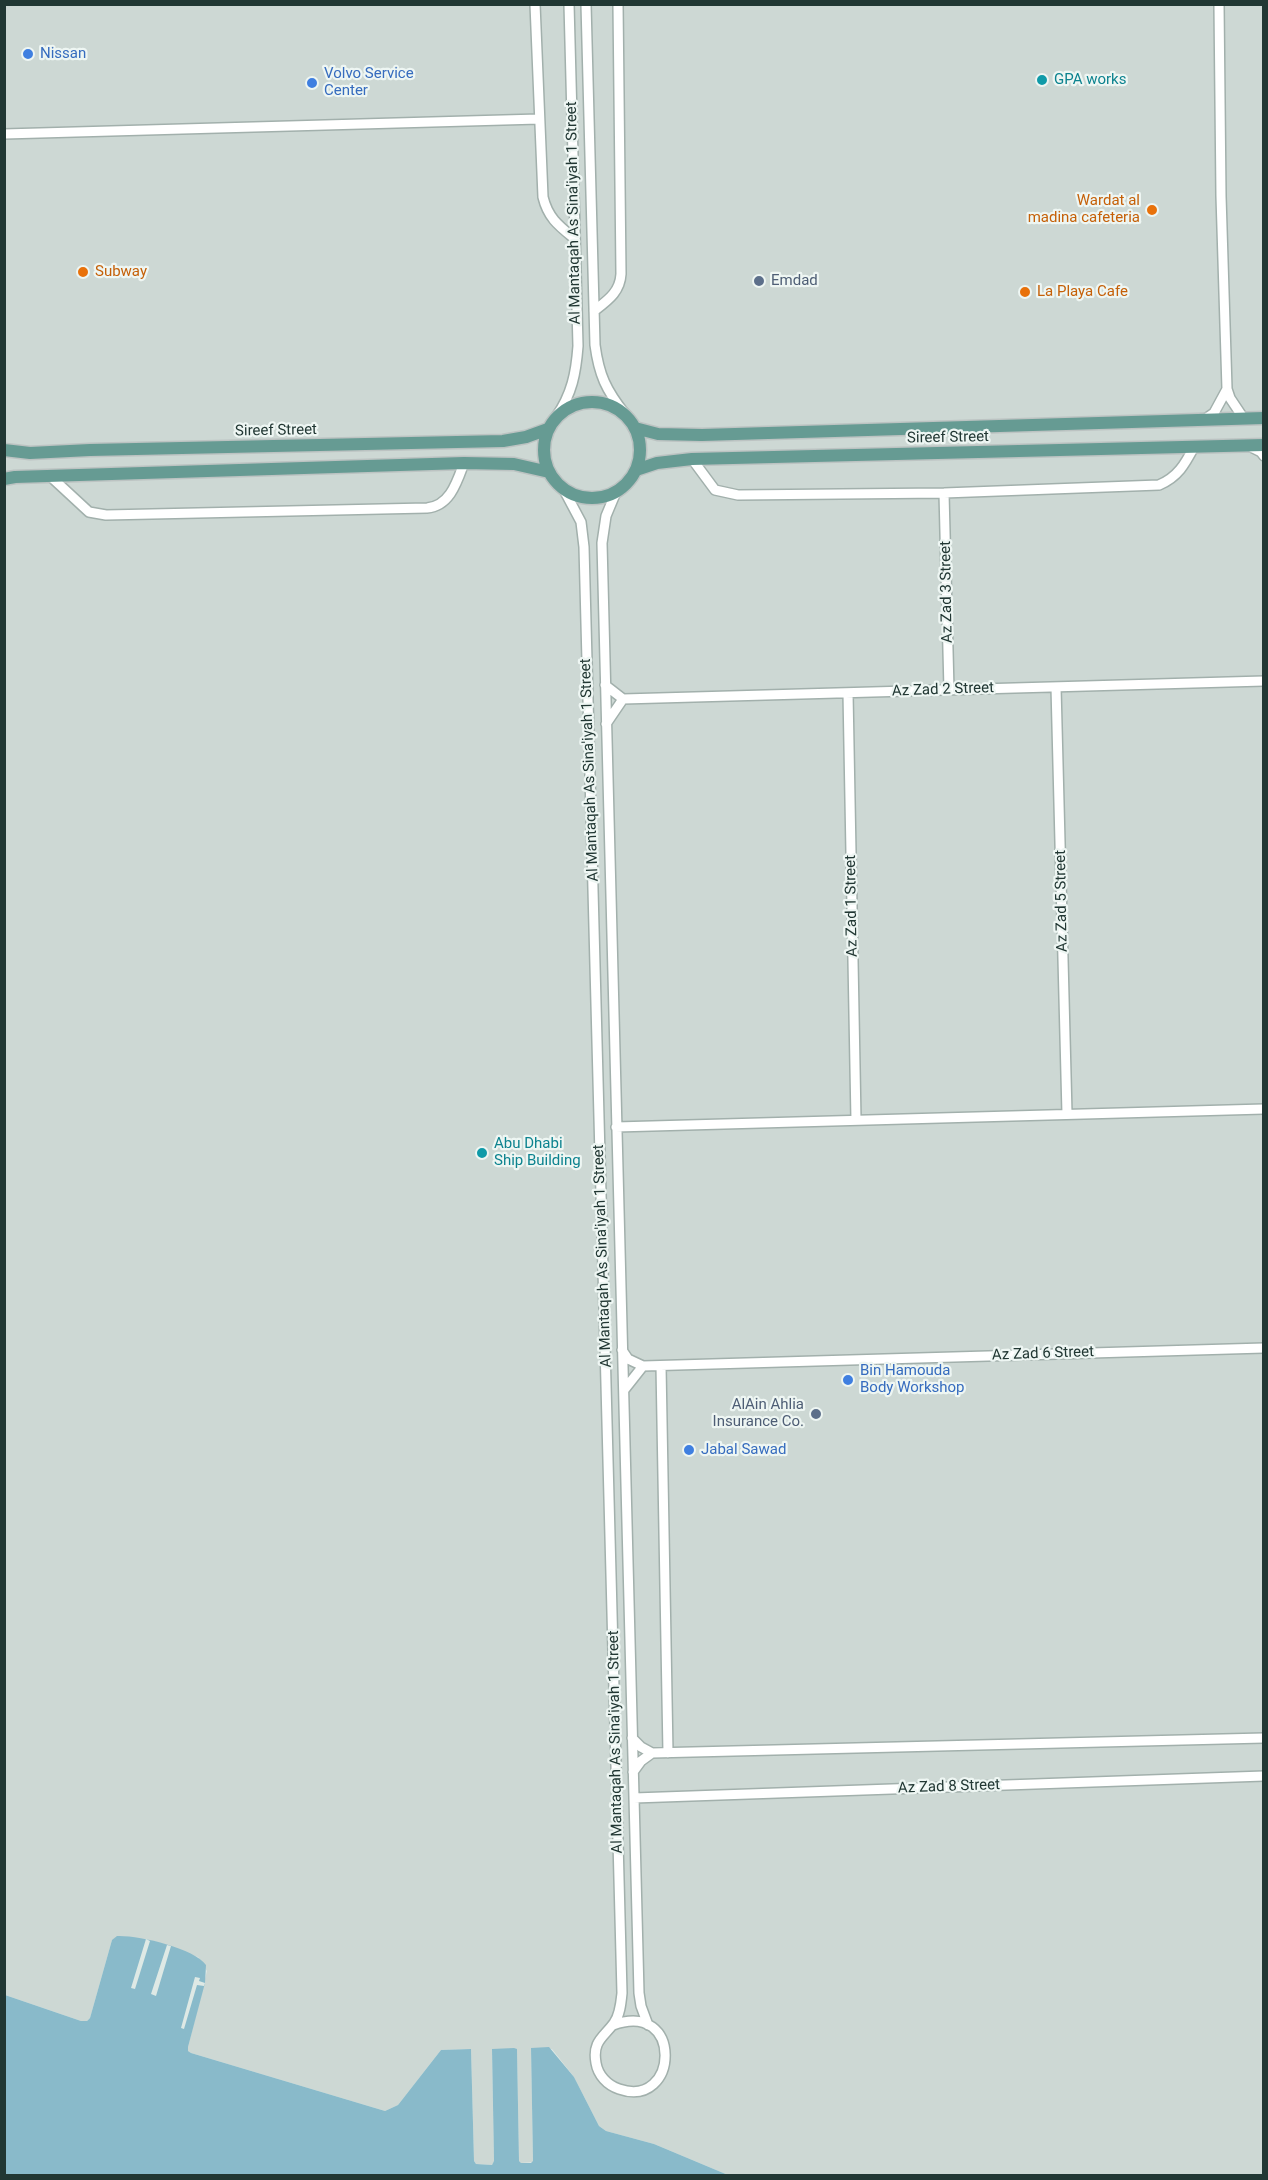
<!DOCTYPE html>
<style>
body{margin:0}
#map{position:relative;width:1268px;height:2180px;overflow:hidden;background:#dee9e5;font-family:Roboto,sans-serif}
canvas{display:block}
.frame{position:absolute;inset:0;border:6px solid #213733;pointer-events:none}
</style>
<div id="map">
<canvas width="1268" height="2180"></canvas>
<div class="frame"></div>
</div>
<script>
const c = document.querySelector('canvas').getContext('2d');
c.lineJoin = 'round';
function fillPath(path, color) { c.fillStyle = color; c.fill(path, 'evenodd'); }
function stroke(path, color, width, dash) { c.strokeStyle = color; c.lineWidth = width; c.lineCap = dash ? 'butt' : 'round'; c.setLineDash(dash || []); c.stroke(path); }
function label(font, color, halo, rows, align = 'center') {
  c.font = font + ' Roboto,sans-serif'; c.lineWidth = 4.5; c.setLineDash([]); c.textBaseline = 'middle'; c.strokeStyle = halo; c.fillStyle = color; for (const [text, x, y, turn = 0] of rows) {
    c.save(); c.translate(x, y); c.rotate((+turn || 0) * Math.PI / 180); c.textAlign = isNaN(turn) ? turn : align; if (halo) c.strokeText(text, 0, 0); c.fillText(text, 0, 0); c.restore();
  }
}
const built = new Path2D(`
 M5,5H1263V2175H728L654,2144L606,2131L599,2126L574,2077L552,2049L531,2048L533,2162L521,2163L519,2161L517,2050H492L494,2162L492,2165L476,2164L474,2161L471,2049L441,2050L398,2105L385,2111L191,2053L188,2051V2047L207,1971L198,1957L146,1939L112,1940L90,2018L87,2021H81L5,1995Z`);
const water = new Path2D(`
 M117,1936C138,1935 194,1948 206,1965L205,1983L188,2047V2051L191,2053L385,2111L398,2105L441,2050L471,2049L474,2161L476,2164L492,2165L494,2161L492,2049L514,2048L517,2049L519,2161L521,2163H531L533,2161L531,2048L549,2047L574,2077L599,2126L606,2131L654,2144L728,2175L5,2176V1995L81,2021H87L90,2018L112,1940Z`);
const pier = new Path2D(`
 M146,1939L150,1941L135,1989L131,1988Z
 M167,1945L171,1946L156,1996L151,1994Z
 M195,1977L200,1978L199,1981L205,1983L204,1986L197,1985L184,2029L181,2028Z`);
const minor = new Path2D(`
 M535,4L543,197C548,218 559,226 575,239
 M586,4L595,345C599,375 606,390 625,414
 M1219,4L1221,196L1227,389L1230,398L1244,419
 M4,134L539,119
 M594,311C608,300 620,292 621,274L618,4
 M556,417C572,394 576,373 578,346L569,4
 M1204,420L1214,413L1227,389
 M1249,446L1261,452L1264,456
 M692,459L715,490L738,495L944,493L1159,485C1178,477 1185,464 1194,447
 M49,475L89,512L106,515L427,508C450,506 457,482 464,463
 M564,490L581,522L584,547L622,1993C621,2003 620,2015 614,2023C604,2037 592,2041 596,2063C598,2075 607,2085 619,2089C679,2110 684,1999 613,2025
 M616,492L606,516L602,543L639,1993L641,2006L648,2025
 M944,493L949,690
 M605,685L623,699L1264,681
 M1056,687L1067,1114
 M848,693L856,1120
 M606,724L623,699
 M616,1127L1264,1109
 M622,1350L628,1359L643,1366L1264,1348
 M661,1366L668,1753
 M624,1390L643,1366
 M632,1738L641,1747L652,1753L1264,1738
 M633,1772L641,1761L652,1753
 M634,1798L1264,1776`);
const major = new Path2D(`
 M544 450a48 48 0 1 1 96 0a48 48 0 1 1-96 0Z
 M635,428L658,434L702,435L1264,418
 M4,450L30,453L90,450L503,441L526,437L548,429
 M636,470L657,463L692,459L1264,445
 M4,479L15,477L464,463L514,464L549,472`);
const markers = [
 [28,54,6,"#3f7fe0"],
 [1042,80,6,"#0f9aa8"],
 [312,83,6,"#3f7fe0"],
 [1152,210,6,"#e8710a"],
 [83,272,6,"#e8710a"],
 [759,281,6,"#5c6f8a"],
 [1025,292,6,"#e8710a"],
 [482,1153,6,"#0f9aa8"],
 [848,1380,6,"#3f7fe0"],
 [816,1414,6,"#5c6f8a"],
 [689,1450,6,"#3f7fe0"]
];
const shopNames = [
 ["Nissan",40,54],
 ["Volvo Service",324,74],
 ["Center",324,91],
 ["Bin Hamouda",860,1371],
 ["Body Workshop",860,1388],
 ["Jabal Sawad",701,1450]
];
const cultureNames = [
 ["GPA works",1054,80],
 ["Abu Dhabi",494,1144],
 ["Ship Building",494,1161]
];
const foodNames = [
 ["Wardat al",1140,201,"right"],
 ["madina cafeteria",1140,218,"right"],
 ["Subway",95,272],
 ["La Playa Cafe",1037,292]
];
const streetNames = [
 ["Al Mantaqah As Sina'iyah 1 Street",574,213,-91],
 ["Sireef Street",276,431,-1],
 ["Sireef Street",948,438,-1],
 ["Az Zad 3 Street",947,592,-91],
 ["Az Zad 2 Street",943,690,-2],
 ["Al Mantaqah As Sina'iyah 1 Street",590,770,-92],
 ["Az Zad 5 Street",1062,901,-91],
 ["Az Zad 1 Street",852,906,-91],
 ["Al Mantaqah As Sina'iyah 1 Street",603,1256,-92],
 ["Az Zad 6 Street",1043,1354,-2],
 ["Al Mantaqah As Sina'iyah 1 Street",616,1742,-91],
 ["Az Zad 8 Street",949,1787,-2]
];
const serviceNames = [
 ["Emdad",771,281],
 ["AlAin Ahlia",804,1405,"right"],
 ["Insurance Co.",804,1422,"right"]
];
fillPath(built, '#cdd8d4');
fillPath(water, '#89baca');
fillPath(pier, '#dee9e5');
stroke(minor, '#a2b0ac', 12);
stroke(major, '#bcc3c2', 15);
stroke(minor, '#fff', 9);
stroke(major, '#669b93', 12);
for (const [x, y, r, color] of markers) { const dot = new Path2D(); dot.arc(x, y, r, 0, 2 * Math.PI); c.fillStyle = color; c.fill(dot); stroke(dot, '#eef6f3', 2); }
label('15px', '#366cbe', '#eef6f3', shopNames, 'left');
label('15px', '#0d838f', '#eef6f3', cultureNames, 'left');
label('15px', '#c56008', '#eef6f3', foodNames, 'left');
label('15px', '#213733', '#eef6f3', streetNames);
label('15px', '#4e5e75', '#eef6f3', serviceNames, 'left');
</script>
